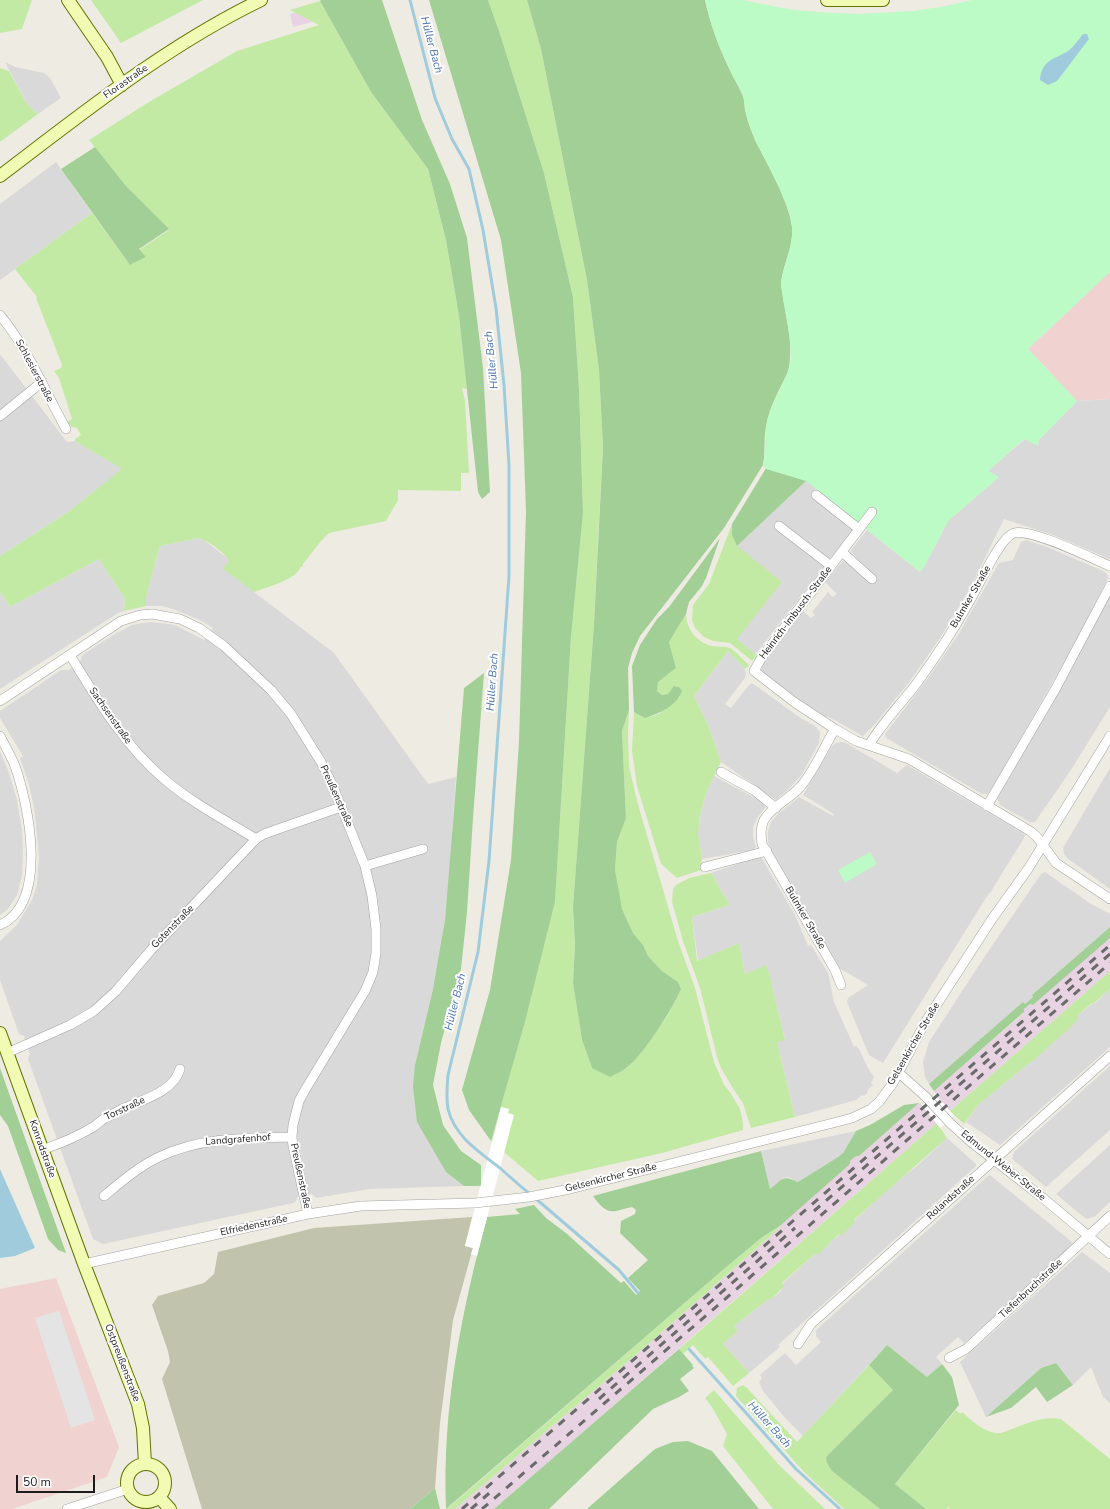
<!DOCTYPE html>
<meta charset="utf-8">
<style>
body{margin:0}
#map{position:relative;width:1110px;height:1509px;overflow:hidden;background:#eeebe2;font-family:"Nunito Sans",sans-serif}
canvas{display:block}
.scale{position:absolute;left:16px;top:1475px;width:79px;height:18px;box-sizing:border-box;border:2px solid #1c1c1c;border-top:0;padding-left:5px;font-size:12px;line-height:14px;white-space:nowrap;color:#1c1c1c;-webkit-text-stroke:3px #fff;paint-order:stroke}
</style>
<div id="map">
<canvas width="1110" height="1509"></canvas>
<div class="scale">50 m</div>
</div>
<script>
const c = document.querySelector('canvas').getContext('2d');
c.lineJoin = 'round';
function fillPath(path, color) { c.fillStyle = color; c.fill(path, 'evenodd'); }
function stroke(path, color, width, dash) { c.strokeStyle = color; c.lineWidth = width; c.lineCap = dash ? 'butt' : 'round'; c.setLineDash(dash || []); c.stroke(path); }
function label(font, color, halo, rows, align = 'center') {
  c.font = font + ' "Nunito Sans",sans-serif'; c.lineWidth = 4; c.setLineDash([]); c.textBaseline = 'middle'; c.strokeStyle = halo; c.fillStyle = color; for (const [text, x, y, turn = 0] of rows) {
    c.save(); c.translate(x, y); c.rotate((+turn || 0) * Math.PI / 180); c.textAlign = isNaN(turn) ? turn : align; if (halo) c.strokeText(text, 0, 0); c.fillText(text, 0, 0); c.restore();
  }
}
const residential = new Path2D(`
 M5,62L15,67L44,73L50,78L61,98L38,114L27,104Z
 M56,162L92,213L0,280V204Z
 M0,354L67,442L75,441L123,469L68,512L0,556Z
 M1110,399V559L1053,535L1004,519L970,588L942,635L910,681L875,724L863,736L827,716L826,718L788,692L762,671V662L803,611L811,618L815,615L812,612L828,592L833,597L837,594L825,582L842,562L844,561L848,562L871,584L877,578L851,552L852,549L867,530L920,572L924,567L948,521L999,477L988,471L1025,439L1038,444L1039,440L1077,401Z
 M806,481L817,490L812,496L852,528V532L833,556L830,558L827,557L787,526L823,565V568L755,655L737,639V546Z
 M198,538L204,540L226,557L229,561L224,569L334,653L428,784L456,777L448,894L441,949L433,989L415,1065L446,1172L464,1186L370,1189L316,1198L312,1194L297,1197L296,1201L293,1203L103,1244L93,1239L28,1059L30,1054L24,1036L19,1034L0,980V941L17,925L32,900L37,885L39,857L35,813L29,784L20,758L23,756L0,718V711L61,670H69L81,660L82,656L85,653L115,634L132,625L150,622L169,624L177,626L204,640L213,628L202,621L176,610L162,606H146V597L160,546Z
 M1026,540L1047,547L1103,571L1107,574L1108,578L1075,643L990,792L987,794H982L888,739L885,736L886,733L931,674L958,635L999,563L1013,560L1021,542Z
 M99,559L125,599L124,611L118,613L0,689V592L10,607Z
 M1110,593V707L1069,773L1035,822H1030L1000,805L997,798Z
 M728,651L744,668L746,674L745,678L725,704L731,708L749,685L752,683L799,717L815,726L820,732L819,743L802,774L789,789L776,800L721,762L708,725L694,696Z
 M842,742L846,743L897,773L907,765L1023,833L1025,835L1024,838L990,893H989L883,1063L869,1055L847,1002L848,998L868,985L848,973L840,969L770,848L768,841V831L771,822L778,814L799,797L833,816L834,814L803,795L832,746L836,743Z
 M0,752L8,770L17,800L22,830L23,851L22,876L17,895L8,909L0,915Z
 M1110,768V889L1067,858L1064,854L1063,848Z
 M714,776L764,803L765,808L757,818L753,827V837L756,847L753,850L702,859L698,833L700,815L706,793Z
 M758,857H761L795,915L808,946L811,945L828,973L834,1002L854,1047L856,1046L859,1049L868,1068L874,1077L871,1083L873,1085L867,1091L868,1092L864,1096L862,1095L856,1100L795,1117L777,1042L785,1039L767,966L745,974L739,943L698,961L692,917L730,905L711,873Z
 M1045,872L1091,904L1110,914V927L1032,995L1033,997L1025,1005L1023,1003L929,1084L925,1077L923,1062L929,1042L985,956L1041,874Z
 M1110,989V1047L1000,1145L966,1122L978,1105L1032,1061L1077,1016L1093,1003L1094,1004Z
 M1110,1066V1130L1046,1187L1012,1159L1014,1152Z
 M856,1131L843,1153L838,1157L798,1182L789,1177L783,1178L770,1189L761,1151Z
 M947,1138L976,1164V1166L778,1345L780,1347L749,1373L723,1344L738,1331L734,1326L770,1298L772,1299L781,1291L782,1284L816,1253L818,1254L895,1183L918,1165Z
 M1110,1145V1202L1094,1217L1086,1219L1056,1194Z
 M990,1175L1072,1242L1071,1246L964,1343L958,1337L936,1357L942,1364L927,1377L887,1345L803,1436L786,1419L763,1391L759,1382L762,1378L760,1375L785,1353L796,1365L821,1342L816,1336V1331L817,1329L988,1176Z
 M1082,1252L1110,1273V1403L1103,1397L1091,1367L1073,1385L1056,1363L1041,1368L986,1417L960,1362Z`);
const commercial = new Path2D(`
 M1110,272V399L1077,401L1028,349Z
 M56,1278L119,1447L107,1477L12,1509H0V1289Z`);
const industrial = new Path2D(`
 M312,7L316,21L293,27L290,14Z
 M1110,937V971L950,1111L934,1091L1024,1013V1009L1030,1004L1033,1005Z
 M919,1103L922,1105L937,1123L591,1425L494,1509H455L653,1340L776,1231L781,1225L816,1193L850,1164V1161L856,1156H859Z`);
const construction = new Path2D(`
 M472,1217L465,1246L473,1248L453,1320L440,1423L435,1488L410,1509H202L162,1379L170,1362L168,1351L152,1305L158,1296L204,1283L214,1274L218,1252L314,1228Z`);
const grass = new Path2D(`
 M0,0H32L22,29L0,33Z
 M91,0H203L121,43Z
 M488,0H527L541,49L587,280L599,370L603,447L599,519L594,624L573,907L575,945L573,983L582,1040L592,1068H627C648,1044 669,1018 681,989L678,982L662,971L648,956L643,945L633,933L622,909L617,889L615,870L617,842L626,817L622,731L629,710L628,735L629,766L637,801L678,941L695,988L714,1062L724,1085L730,1092L740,1109L743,1123V1130L662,1153L538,1181L491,1141L525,1022L555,902L571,637L583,513L579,389L573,297L544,173L500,34Z
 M320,1L371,92L428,169L446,240L459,316L467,389L462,388L465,401L469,473H461V491L398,490V500L386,521L329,533L321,541L303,564V566L300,568C297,579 265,588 254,592L223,569L229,561C224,552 209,541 198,538L160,546L146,597V606L124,611L125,599L99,559L10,607L0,592V556L68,512L122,469L75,441V439L81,435L77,428L72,427L67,422L72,419L59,378L54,371L61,368L62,365L36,298L37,297L15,269L92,213L130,265L146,257L139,250L169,230L126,186L89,140L149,102L237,51L319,25L290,10Z
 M0,68L9,71L27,104L38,114L0,142Z
 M732,524V535L737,546L782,582L737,639L757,656L753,660H751L730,643L713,641L704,637L695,628L692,620L693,605L709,584Z
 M686,614C687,629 696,642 712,646C718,647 725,646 730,648C737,652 743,660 749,665L745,669L728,651L694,696L708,725L721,762L706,793L700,815L698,833L702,859L701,870L677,878L661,864L637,786L632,751L634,712L645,718L659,714L680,697L679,687L675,686L668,694L663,695L657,691L658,682L676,668L669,642Z
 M711,873L730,905L692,917L697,961L739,943L745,974L767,965L785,1040L777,1042L795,1117L751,1128L743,1103L734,1090L721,1068L717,1057L700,988L683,941L672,902L673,889L676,885L689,878Z
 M1110,971V989L1093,1004L1092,1003L1077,1016V1021L1032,1062V1061L978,1105L964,1124L950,1111Z
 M937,1123L947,1138L854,1220L855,1222L841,1236L839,1234L818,1255L816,1253L782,1283L784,1286L771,1300L770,1298L734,1326L738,1331L723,1344L749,1373L733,1386L708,1357L705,1359L693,1345L683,1354L679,1349Z
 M781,1225L776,1231L653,1340L455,1509H447L724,1269L761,1238Z
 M869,1365L893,1390L826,1457L832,1471L880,1509H844L804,1472L736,1396L737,1388L743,1385L747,1388L797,1442Z
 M714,1390L779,1465L825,1509H773L723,1446L727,1434L712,1407L705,1398Z
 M956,1410L960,1414L962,1412C974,1422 985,1434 1001,1433C1019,1427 1041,1415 1061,1419L1110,1459V1509H950L948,1507L947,1509H926L895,1484Z`);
const forest = new Path2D(`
 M321,0H382L422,120L450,184L467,238L483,368L490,492L482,499L478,492L459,316L446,240L428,169L371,92L320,1Z
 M429,0H488L500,34L544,173L573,297L579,389L583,513L571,637L555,902L525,1022L491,1141L469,1110L462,1090L490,990L511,860L519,742L526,511L521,373L501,240Z
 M527,0H705C710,23 718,45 728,66C732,76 739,86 743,96C745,102 744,108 746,114C748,123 752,132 755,140C767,164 789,201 792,227C794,246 783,264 781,283C784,312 795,343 788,372C778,392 767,412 765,434C764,445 765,455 763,465L724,528L640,636L632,653L628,668L629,710L622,731L626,818L617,842L615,870L622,909L633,933L643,945L648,956L662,971L678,982L681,989C674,1007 642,1057 626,1068C621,1072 615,1074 610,1077L592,1068L582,1040L573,983L575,945L573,907L594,624L603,447L599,370L587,280L541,49Z
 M95,147L126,186L169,229L139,249L146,257L130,265L61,169Z
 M779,459L840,508L806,481L737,546L732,535V524L768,465Z
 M720,538L706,578L702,586L689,602L686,614L669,642L676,668L658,682L657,691L662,695L668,694L674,686L679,687L682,691C677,706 658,714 645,718L634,712L632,666L640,645L657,619L669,607Z
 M484,673L473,818L467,912L461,969L441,1043L433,1085L443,1125L461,1151L481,1165V1186H464L446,1172L417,1122L413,1086L415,1065L433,989L445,920L464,688Z
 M1110,927V938L1033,1005L1030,1004L1024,1009V1012L934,1091L929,1084L1023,1002L1025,1004L1033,997L1032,995Z
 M0,1068L66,1253L58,1250L48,1239L8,1126L0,1115Z
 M919,1103L859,1156H856L850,1161V1164L781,1225L761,1238L724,1269L446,1509C442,1408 461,1314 487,1217L520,1214L515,1209L534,1205L546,1218L566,1233L621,1283L624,1281L636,1295L640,1291L628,1278L648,1260L620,1233L621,1221L635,1214L636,1210L632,1207C626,1208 622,1210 616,1211C605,1213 599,1204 593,1196L761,1151L770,1189C782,1180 782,1174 798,1182L838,1157L843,1153L856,1131L870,1125L904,1105Z
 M887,1345L927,1377L942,1364L952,1377L959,1405L895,1484L926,1509H880L832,1471L827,1463L826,1457L893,1390L869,1365Z
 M679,1349L693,1365L692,1366L694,1368L680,1379L689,1391L679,1397L653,1409L549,1509H494Z
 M1056,1363L1073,1385L1047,1402L1036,1387L1011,1408L986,1417L1041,1368Z
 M688,1441L712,1451L759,1509H587L655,1449L673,1442Z
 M435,1488L440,1509H410Z`);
const park = new Path2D(`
 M705,0H742L794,10L833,13L860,14L914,11L946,6L972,0H1110V272L1028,349L1077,401L1039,440L1038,446L1024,439L988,471L999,477L948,521L924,567L920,572L806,481L766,469L763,465C767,448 763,429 770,411C776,393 790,376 791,356C791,332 783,307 781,283C783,264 794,246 792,227C789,201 767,164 755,140C752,132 748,123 746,114C744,108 745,102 743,96C739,86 732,76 728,66C718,45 710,23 705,0Z
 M870,852L877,864L845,883L838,870Z`);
const parking = new Path2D(`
 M59,1311L95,1420L71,1428L35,1318Z`);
const water = new Path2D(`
 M1083,34H1087L1089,39L1057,81L1048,85L1040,80C1042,59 1054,60 1068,51C1074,47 1078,40 1083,34Z
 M0,1169L35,1248L15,1256L0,1258Z`);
const pier = new Path2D(`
 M935,1094L954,1116L940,1128L922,1105Z
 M501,1107L509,1109L508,1113L514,1115L477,1256L471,1254L473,1248L465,1246Z`);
const stream = new Path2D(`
 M410,0L435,98L452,139L469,169L483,230L496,308L504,385L509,465V576L489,861L478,952L448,1075C447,1086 446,1098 448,1109C455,1137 479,1152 500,1168C510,1177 520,1186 530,1194
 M535,1198L619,1270L638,1293
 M689,1349L796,1469L840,1509`);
const street = new Path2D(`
 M0,315C28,349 45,391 66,429
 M0,416L42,382
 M816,495L859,529
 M872,512L762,657L754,671L794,702L835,729L856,741L909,759L1030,831L1037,837L1056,863L1110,899
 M779,526L831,566
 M842,552L872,579
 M70,655C97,699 123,744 164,779C192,803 225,820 256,839
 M0,701L121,621L140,615L152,614L180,619L199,628L224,646L271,690L291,714L321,762L332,784L365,866L372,896L376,929V953L373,972L365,991L305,1090L299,1101L293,1125L292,1137L293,1146L308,1214
 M835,729C825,745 812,775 800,787C790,799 772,806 764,820C760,828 761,835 762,844L835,970L841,985
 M0,736C5,746 11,756 15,766C29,806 49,903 0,925
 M869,745C882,723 901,704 917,683C935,658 953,631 968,604C977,590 999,538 1014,533C1031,528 1091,558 1110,566
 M721,772L755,791L776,808
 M987,806L1056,688L1110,586
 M365,866L423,849
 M705,867L767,851
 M7,1053L70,1025L94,1011L116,991L151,950L256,839L264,834L341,807
 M899,1073L926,1097L950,1123L971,1142L1043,1198L1110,1254
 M42,1150C59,1144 77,1137 93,1127C97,1125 100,1121 105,1118C112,1115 119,1110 127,1107C145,1099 174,1091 180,1069
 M104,1196C121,1182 138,1167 159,1157C201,1137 247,1138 292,1137
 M84,1264L308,1214L361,1206L475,1203L529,1197L570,1189L837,1122L852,1118L871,1109L879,1102L893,1083L926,1021L992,919L1028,869L1110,736
 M798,1344L811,1324L1110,1056
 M949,1358L966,1349L1110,1216
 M67,1509L128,1489`);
const secondary = new Path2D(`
 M68,0L107,57L122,85
 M827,0H883
 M0,176C83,113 166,46 261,0
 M0,1033L84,1264L138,1404L143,1428L145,1464
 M127 1483a19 19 0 1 1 38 0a19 19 0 1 1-38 0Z
 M159,1497L170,1509`);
const rail = new Path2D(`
 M814,1211L1110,954
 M599,1399L795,1228
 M462,1509L1110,945
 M471,1509L494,1489
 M482,1509L709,1313L1110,963`);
const streetNames = [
 ["Florastraße",126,82,-35],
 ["Schlesierstraße",34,371,62],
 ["Bulmker Straße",971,597,-60],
 ["Heinrich-Imbusch-Straße",796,613,-53],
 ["Sachsenstraße",110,716,55],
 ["Preußenstraße",336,796,66],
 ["Bulmker Straße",805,918,60],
 ["Gotenstraße",173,927,-46],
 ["Gelsenkircher Straße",914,1044,-60],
 ["Torstraße",125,1109,-25],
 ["Landgrafenhof",238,1140,-4],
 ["Konradstraße",42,1149,70],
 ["Edmund-Weber-Straße",1003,1166,39],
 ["Preußenstraße",300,1176,78],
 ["Gelsenkircher Straße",611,1178,-14],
 ["Rolandstraße",951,1198,-42],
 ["Elfriedenstraße",254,1226,-12],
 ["Tiefenbruchstraße",1031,1289,-43],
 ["Ostpreußenstraße",122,1363,69]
];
const waterNames = [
 ["Hüller Bach",431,45,75],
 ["Hüller Bach",492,360,-96],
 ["Hüller Bach",493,682,-86],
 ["Hüller Bach",456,1002,-76],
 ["Hüller Bach",769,1425,48]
];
fillPath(residential, '#dad9d9');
fillPath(commercial, '#f0d3d0');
fillPath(industrial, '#e7d3e2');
fillPath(construction, '#c1c3ad');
fillPath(grass, '#c2eaa5');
fillPath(forest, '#a2cf95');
fillPath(park, '#bcfac6');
fillPath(parking, '#e4e4e4');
fillPath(water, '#a0cbdd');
fillPath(pier, '#fff');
stroke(stream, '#a0cbdd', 3);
stroke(street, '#a3a3a3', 10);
stroke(secondary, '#607502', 14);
stroke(street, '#fff', 9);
stroke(secondary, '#f2fbb3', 12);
stroke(rail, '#6a6a6a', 3, [8, 8]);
label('10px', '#1c1c1c', '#fff', streetNames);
label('italic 11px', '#4773ae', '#fff', waterNames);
</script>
